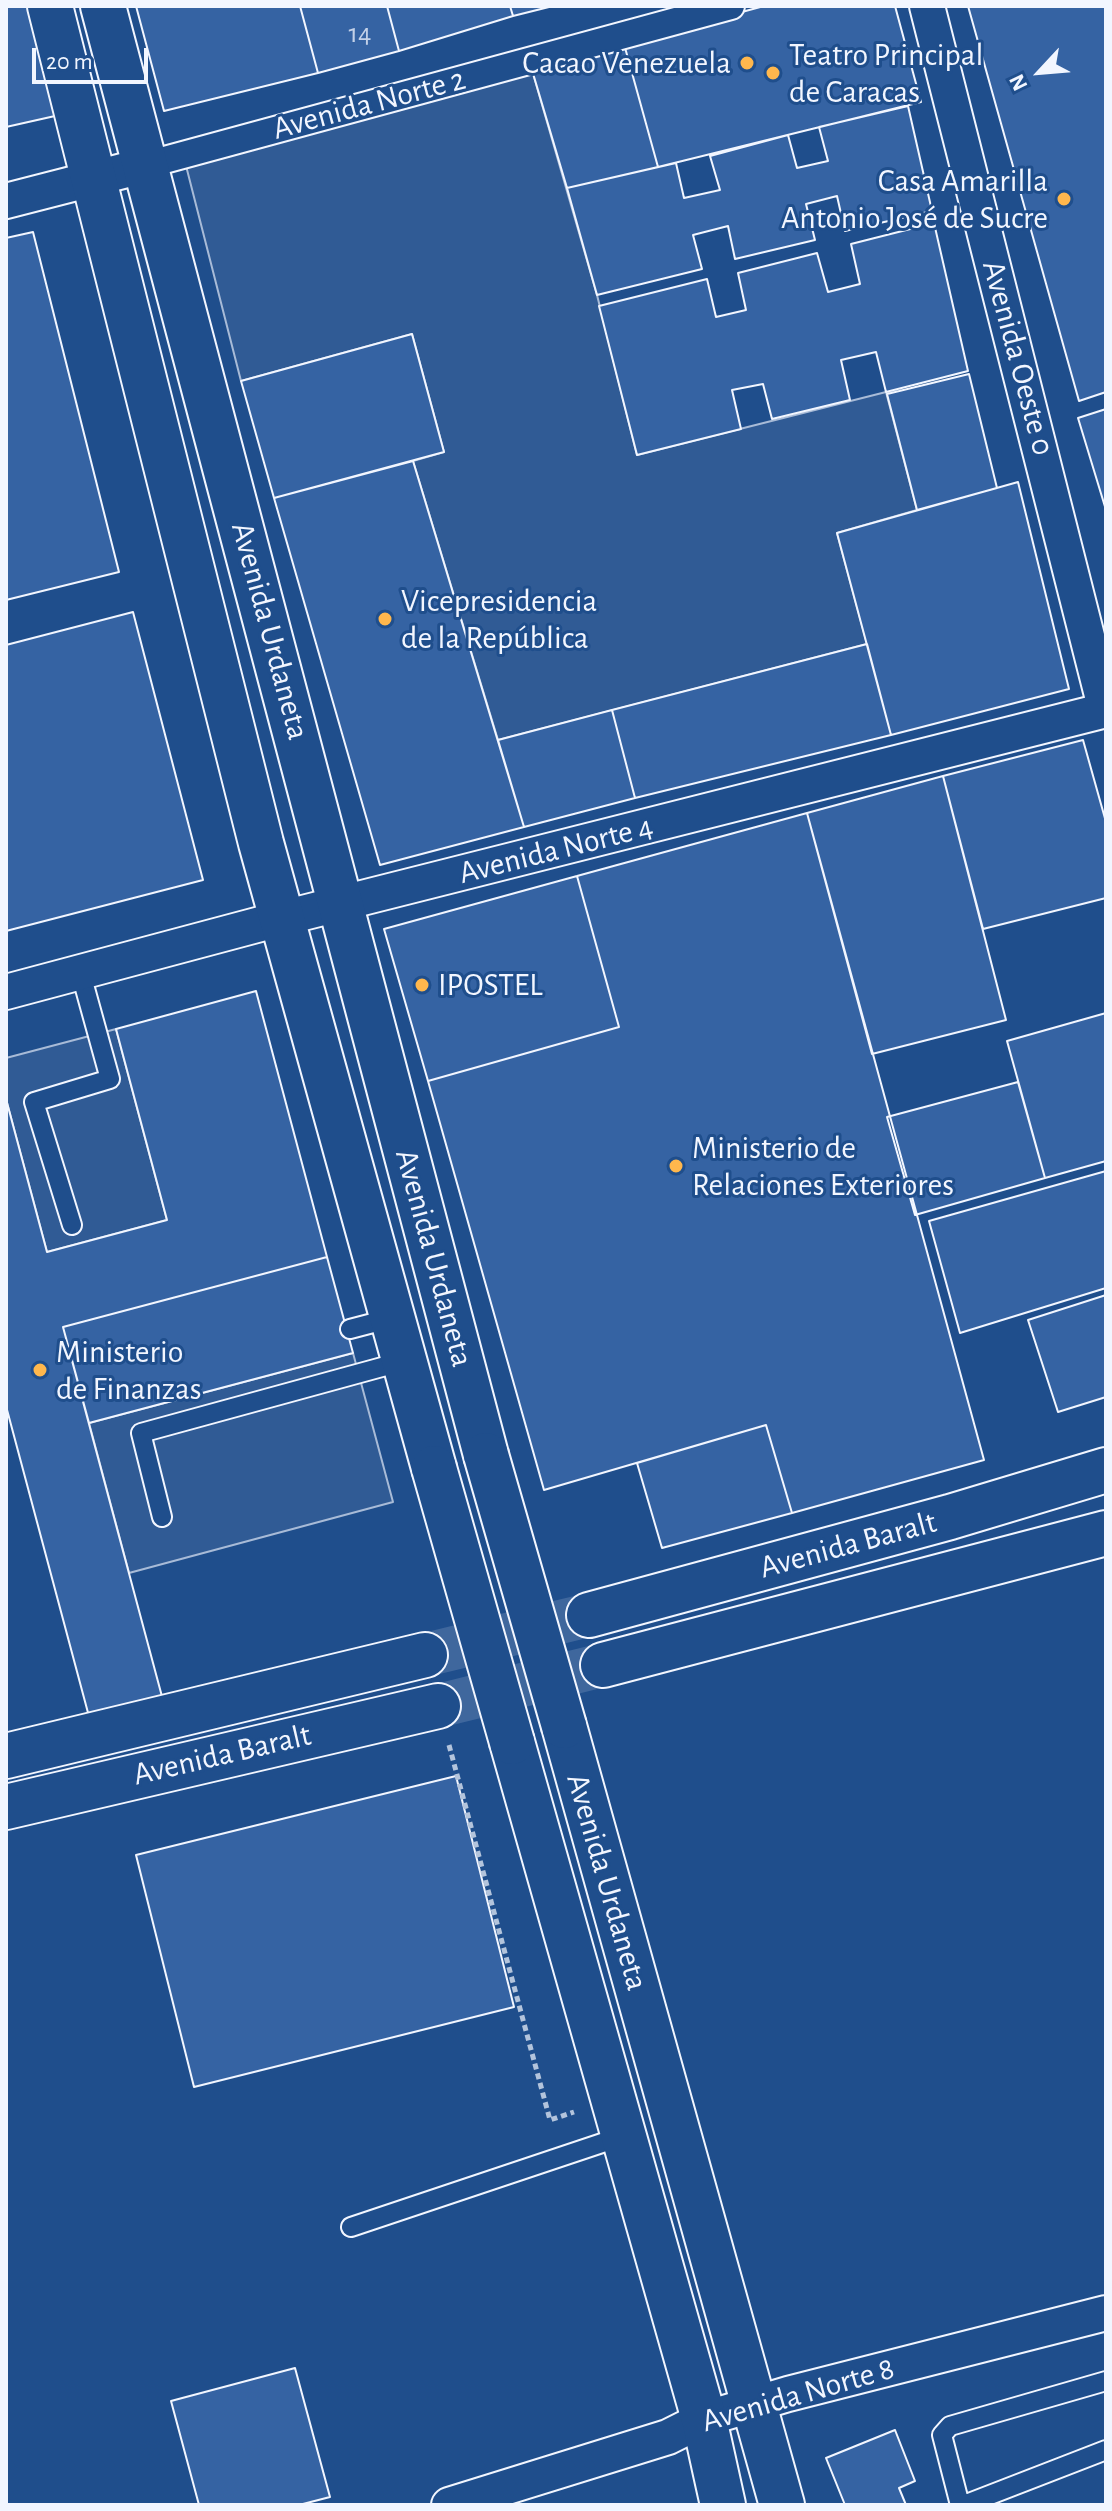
<!DOCTYPE html>
<meta charset="utf-8">
<style>
body{margin:0}
#map{position:relative;width:1112px;height:2511px;overflow:hidden;background:#1f4e8c;font-family:"Alegreya Sans",sans-serif}
canvas{display:block}
.frame{position:absolute;inset:0;border:8px solid #f2f6ff;pointer-events:none}
.north{position:absolute;left:1000px;top:32px;width:80px;height:80px;-webkit-text-stroke:6px #1f4e8c;paint-order:stroke;rotate:244deg;font-size:22px;font-weight:700;line-height:32px;text-align:center;color:#f2f6ff}
.north::after{content:'';display:block;margin:auto;width:28px;height:36px;background:#f2f6ff;clip-path:polygon(50% 0,100% 100%,50% 72%,0 100%)}
.scale{position:absolute;left:32px;top:48px;width:116px;height:36px;box-sizing:border-box;border:4px solid #f2f6ff;border-top:0;padding-left:10px;font-size:24px;line-height:28px;white-space:nowrap;color:#f2f6ff;-webkit-text-stroke:6px #1f4e8c;paint-order:stroke}
</style>
<div id="map">
<canvas width="1112" height="2511"></canvas>
<div class="frame"></div>
<div class="north">N</div>
<div class="scale">20 m</div>
</div>
<script>
const c = document.querySelector('canvas').getContext('2d');
c.lineJoin = 'round';
function fillPath(path, color) { c.fillStyle = color; c.fill(path, 'evenodd'); }
function stroke(path, color, width, dash) { c.strokeStyle = color; c.lineWidth = width; c.lineCap = dash ? 'butt' : 'round'; c.setLineDash(dash || []); c.stroke(path); }
function label(font, color, halo, rows, align = 'center') {
  c.font = font + ' "Alegreya Sans",sans-serif'; c.lineWidth = 6; c.setLineDash([]); c.textBaseline = 'middle'; c.strokeStyle = halo; c.fillStyle = color; for (const [text, x, y, turn = 0] of rows) {
    c.save(); c.translate(x, y); c.rotate((+turn || 0) * Math.PI / 180); c.textAlign = isNaN(turn) ? turn : align; if (halo) c.strokeText(text, 0, 0); c.fillText(text, 0, 0); c.restore();
  }
}
const built = new Path2D(`
 M532,70L597,295L637,455L886,392L917,510L837,533L867,644L498,740L413,461L444,452L412,334L241,381L183,154Z
 M116,1029L167,1220L47,1252L6,1099V1058Z
 M353,1353L393,1502L129,1573L89,1423Z`);
const building = new Path2D(`
 M6,6H28L55,116L6,127Z
 M136,6H300L318,73L164,111Z
 M300,6H387L399,51L318,73Z
 M387,6H510L513,16L399,51Z
 M510,6H553L513,16Z
 M764,6H895L921,102L658,167L624,44Z
 M968,6H1106V392L1079,401Z
 M624,44L658,167L567,188L532,70Z
 M908,106L932,211L845,231L837,196L806,204L815,240L735,259L728,226L693,235L702,269L597,295L567,188L676,163L684,198L720,190L710,156L788,135L797,168L828,161L819,127Z
 M934,223L968,371L886,392L876,352L841,360L850,400L772,419L763,384L732,390L741,429L637,455L599,306L707,279L716,317L746,310L738,273L817,253L828,292L860,284L851,244Z
 M33,232L119,572L6,600V238Z
 M412,334L444,452L274,498L241,381Z
 M969,374L997,488L917,510L887,394Z
 M1106,409V510L1078,418Z
 M413,461L524,827L380,865L274,498Z
 M1018,482L1069,689L891,735L837,533Z
 M133,612L203,880L6,931V645Z
 M867,644L891,735L635,798L612,710Z
 M612,710L635,798L524,827L498,740Z
 M1083,740L1106,822V898L983,929L943,776Z
 M943,776L1006,1020L872,1054L807,813Z
 M807,813L984,1460L792,1513L766,1425L544,1490L428,1081L619,1027L577,876Z
 M577,876L619,1027L428,1081L384,929Z
 M256,991L327,1257L63,1327L164,1704L91,1724L6,1406V1099L47,1252L167,1220L116,1029Z
 M1106,1013V1161L1045,1178L1007,1041Z
 M1018,1082L1045,1178L915,1215L887,1117Z
 M1106,1171V1288L960,1333L929,1221Z
 M327,1257L353,1353L89,1423L63,1327Z
 M1106,1295V1397L1058,1412L1028,1320Z
 M766,1425L792,1513L662,1548L637,1463Z
 M456,1776L514,2007L194,2087L136,1855Z
 M295,2368L330,2497L299,2505H199L171,2401Z
 M895,2430L915,2481L899,2488L906,2505H845L826,2458Z`);
const secondaryTunnel = new Path2D(`
 M425,1655L589,1615
 M438,1706L603,1665`);
const path = new Path2D(`
 M449,1745L550,2120L574,2112`);
const service = new Path2D(`
 M72,1225L34,1102L110,1079L81,974
 M350,1329L392,1318
 M162,1517L141,1433L404,1361
 M351,2227L623,2136
 M960,2505L942,2435L950,2426L1106,2381
 M964,2505L1106,2450`);
const pedestrian = new Path2D(`
 M146,165L731,6`);
const minor = new Path2D(`
 M927,6L1106,711
 M6,201L146,165
 M6,992L283,918L1106,710
 M449,2505L668,2437L704,2419L788,2394L1106,2313`);
const secondary = new Path2D(`
 M589,1615L950,1517L1106,1470
 M603,1665L1106,1533
 M6,1756L425,1655
 M6,1807L438,1706`);
const primary = new Path2D(`
 M50,6L261,843L434,1468
 M103,6L486,1455
 M564,1726L782,2505
 M512,1742L704,2419L723,2505`);
const primaryBridge = new Path2D(`
 M486,1455L564,1726
 M434,1468L512,1742`);
const markers = [
 [747,63,8,"#ffb74d"],
 [773,73,8,"#ffb74d"],
 [1064,199,8,"#ffb74d"],
 [385,619,8,"#ffb74d"],
 [422,985,8,"#ffb74d"],
 [676,1166,8,"#ffb74d"],
 [40,1370,8,"#ffb74d"]
];
const numberNames = [
 ["14",360,34]
];
const poiNames = [
 ["Teatro Principal",789,55],
 ["de Caracas",789,92],
 ["Cacao Venezuela",731,63,"right"],
 ["Casa Amarilla",1048,181,"right"],
 ["Antonio José de Sucre",1048,218,"right"],
 ["Vicepresidencia",401,601],
 ["de la República",401,638],
 ["IPOSTEL",438,985],
 ["Ministerio de",692,1148],
 ["Relaciones Exteriores",692,1185],
 ["Ministerio",56,1352],
 ["de Finanzas",56,1389]
];
const streetNames = [
 ["Avenida Norte 2",369,104,-15],
 ["Avenida Oeste 0",1018,358,75],
 ["Avenida Urdaneta",270,631,75],
 ["Avenida Norte 4",556,850,-14],
 ["Avenida Urdaneta",434,1258,75],
 ["Avenida Baralt",848,1545,-15],
 ["Avenida Baralt",222,1755,-13],
 ["Avenida Urdaneta",607,1882,74],
 ["Avenida Norte 8",798,2395,-16]
];
fillPath(built, '#305b95');
stroke(built, '#a8bbd7', 2);
fillPath(building, '#3563a3');
stroke(building, '#f2f6ff', 2);
stroke(secondaryTunnel, '#3f679d', 44, [44, 22]);
stroke(service, '#f2f6ff', 22);
stroke(pedestrian, '#f2f6ff', 30);
stroke(minor, '#f2f6ff', 38);
stroke(secondary, '#f2f6ff', 48);
stroke(primary, '#f2f6ff', 48);
stroke(path, '#b3c4dc', 5, [6, 4]);
stroke(service, '#1f4e8c', 18);
stroke(pedestrian, '#1f4e8c', 26);
stroke(minor, '#1f4e8c', 34);
stroke(secondary, '#1f4e8c', 44);
stroke(primary, '#1f4e8c', 44);
stroke(primaryBridge, '#f2f6ff', 48, []);
stroke(primaryBridge, '#1f4e8c', 44);
for (const [x, y, r, color] of markers) { const dot = new Path2D(); dot.arc(x, y, r, 0, 2 * Math.PI); c.fillStyle = color; c.fill(dot); stroke(dot, '#1f4e8c', 3); }
label('28px', '#c3d1e8', null, numberNames);
label('32px', '#f2f6ff', '#1f4e8c', poiNames, 'left');
label('32px', '#f2f6ff', '#1f4e8c', streetNames);
</script>
